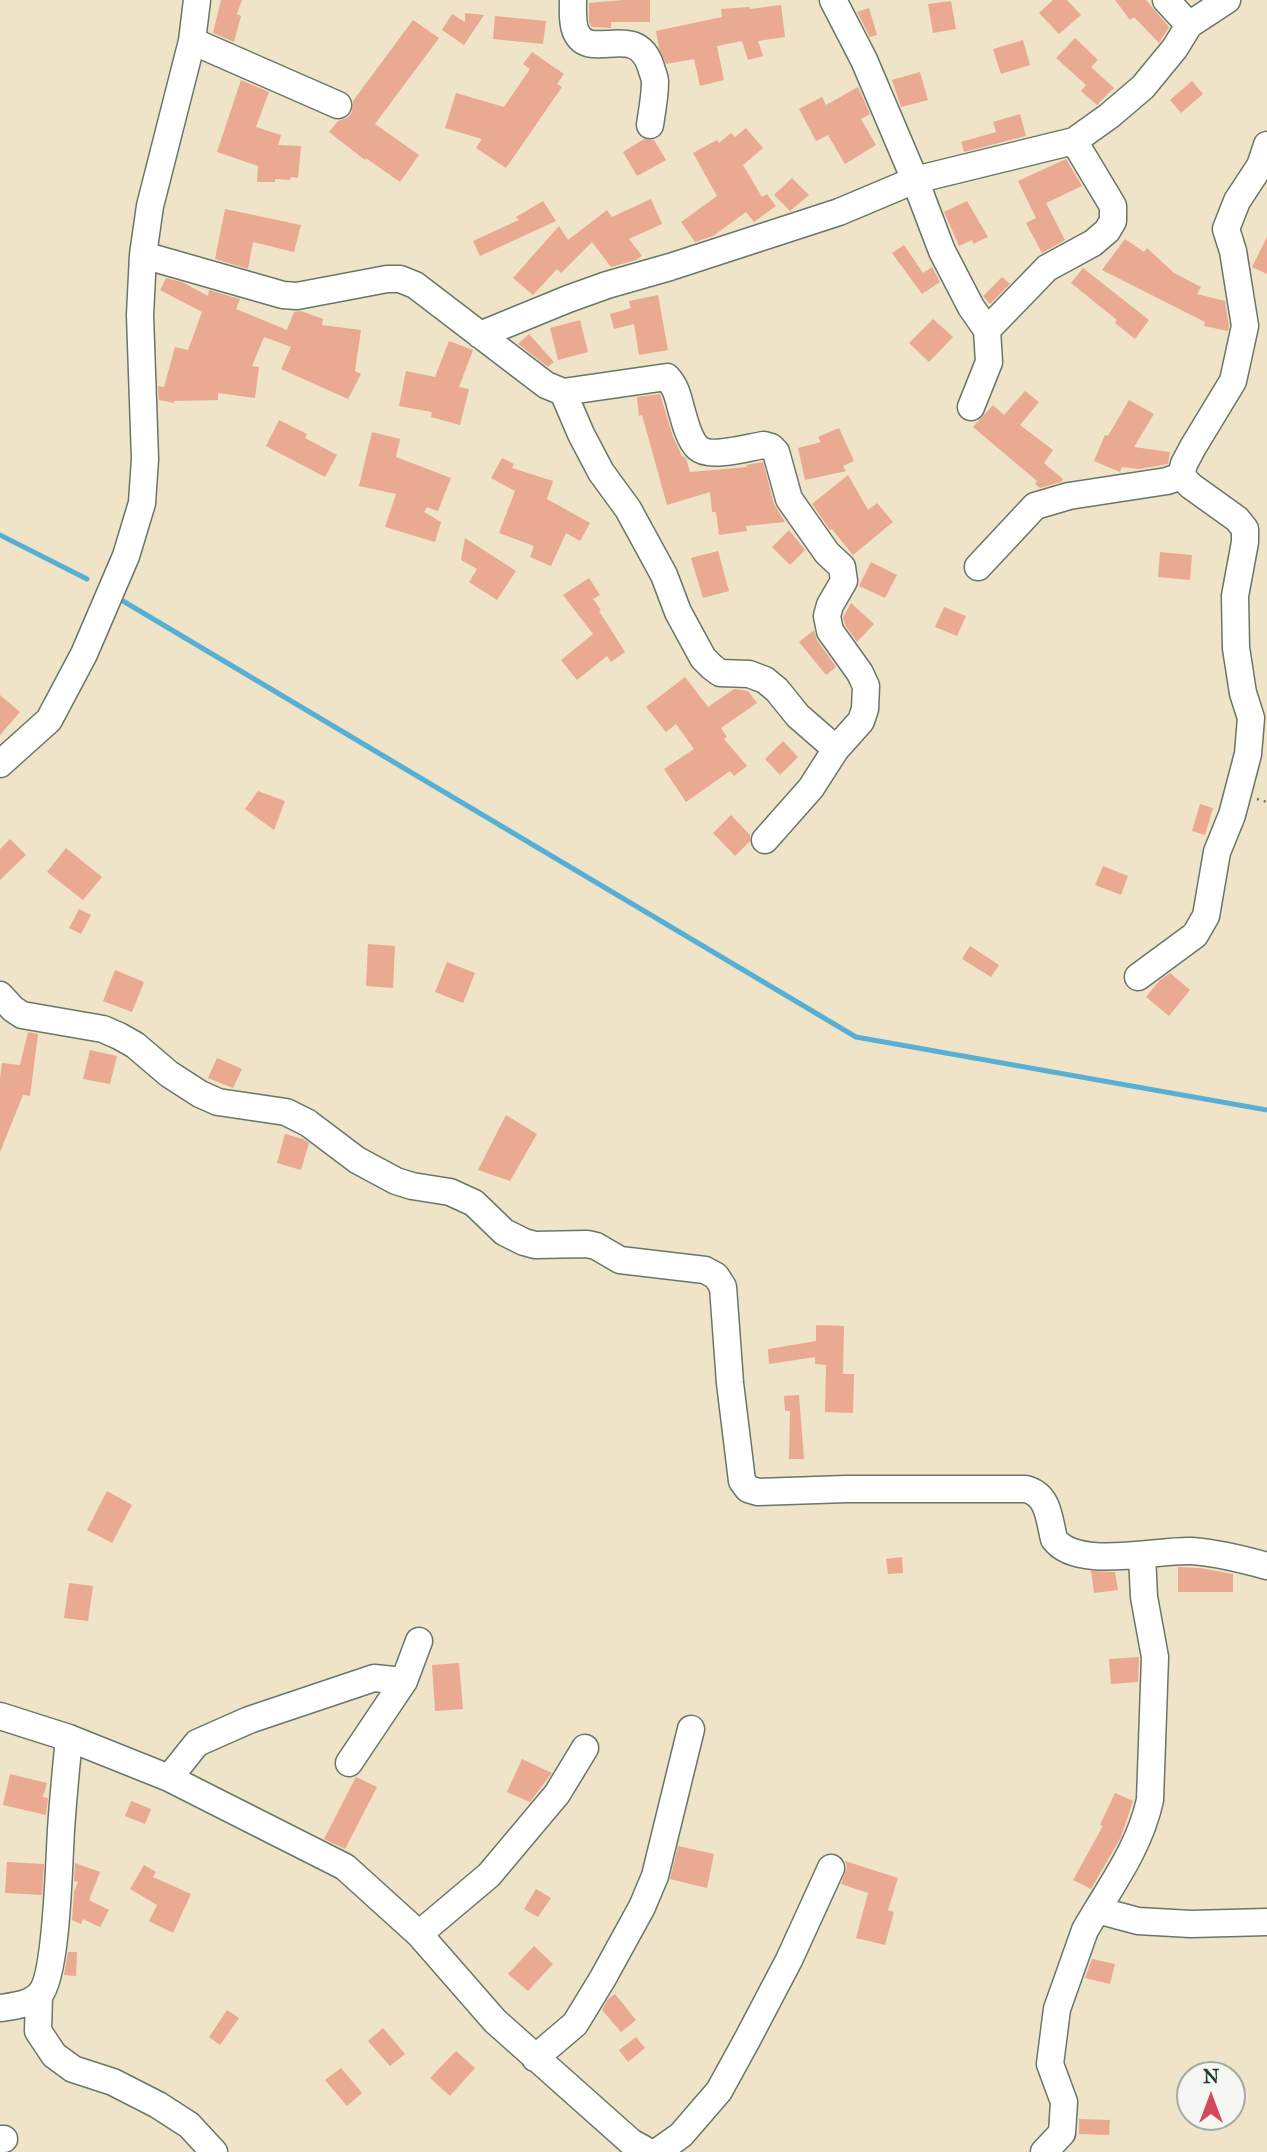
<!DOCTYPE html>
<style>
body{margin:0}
#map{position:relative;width:1267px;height:2152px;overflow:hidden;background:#efe3c8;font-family:"IM FELL Great Primer",serif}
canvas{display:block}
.north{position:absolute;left:1176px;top:2061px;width:70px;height:70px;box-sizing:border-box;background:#f6f6f2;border:2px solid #a0aca6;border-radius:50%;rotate:0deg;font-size:19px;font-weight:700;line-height:28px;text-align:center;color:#1f3d34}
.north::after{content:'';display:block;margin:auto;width:24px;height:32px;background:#d1495b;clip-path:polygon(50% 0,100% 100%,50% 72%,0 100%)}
</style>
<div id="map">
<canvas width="1267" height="2152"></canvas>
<div class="north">N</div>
</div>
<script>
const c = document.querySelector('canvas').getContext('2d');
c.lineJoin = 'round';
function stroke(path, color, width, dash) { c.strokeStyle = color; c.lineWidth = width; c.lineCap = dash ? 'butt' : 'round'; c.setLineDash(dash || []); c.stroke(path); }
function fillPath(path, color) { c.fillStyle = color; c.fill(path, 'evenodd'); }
const stream = new Path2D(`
 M0,535L87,579
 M123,601L856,1037L1267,1110`);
const building = new Path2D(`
 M221,0H242L237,14L241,16L234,42L213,33Z
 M623,0H650V22H611V28L592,27L589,22V3Z
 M1053,0H1067L1081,15L1059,34L1039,13Z
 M1115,0H1146L1169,27L1159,43L1134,17L1130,20Z
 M951,1L956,29L933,33L928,4Z
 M781,5L785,37L758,41L763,56L748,60L742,41L717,46L724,80L700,86L694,59L666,64L659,48L656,31L722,17L721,9L750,7V9Z
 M869,8L877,35L870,37L857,12Z
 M465,13L484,15L464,45L442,30L452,14L465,22Z
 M495,16L546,21L543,44L493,39Z
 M413,20L439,38L375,124L419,155L400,182L366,158L365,160L329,132L338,121L347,118L352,112L353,101Z
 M1075,38L1098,60L1091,67L1114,88L1097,105L1081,91L1086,85L1056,58Z
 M1023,40L1030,65L1001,74L993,49Z
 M532,52L564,74L557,84L562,87L506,168L476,148L482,139L445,128L456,93L504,107L530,69L523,64Z
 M920,72L928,100L901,107L892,80Z
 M241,80L269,92L256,127L281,135L278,145L301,146L298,178L291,177L290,180L275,179V182H257L258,166L217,152Z
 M1192,81L1203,94L1181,113L1170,100Z
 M858,87L870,114L861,119L876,145L845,164L828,135L816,141L799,109L822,97L826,105Z
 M1020,114L1026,136L964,152L961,142L996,132L993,122Z
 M746,128L763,148L743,165L762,197L767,194L776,206L754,222L746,212L713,236L695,242L681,222L717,196L693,153L717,140L719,143L731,133L735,137Z
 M644,139L654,140L666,160L637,176L623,152Z
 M1066,159L1082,186L1046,203L1065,240L1042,253L1026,223L1036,218L1018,181Z
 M792,178L809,195L790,211L774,195Z
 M651,199L662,224L629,239L642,256L636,260L611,267L592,242L561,273L557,269L533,295L513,278L559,226L568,240L607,210L612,217Z
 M543,201L556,221L480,256L473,241L519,220L516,217Z
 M967,201L988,237L973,244L972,240L959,246L944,212Z
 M225,209L301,225L294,252L253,242L248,269L215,259Z
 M1267,237V274L1252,267Z
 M1125,239L1144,252L1147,248L1174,273L1201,287L1197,294L1225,301L1229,326L1228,331L1204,326L1205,322L1102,270Z
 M904,245L923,273L932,267L940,282L922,294L892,253Z
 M1083,268L1149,320L1135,339L1115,323L1117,320L1071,283Z
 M1002,277L1010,284L990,304L983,296Z
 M166,278L182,282L208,296L209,290L240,299L236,309L287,330L294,312L301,311L323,319L322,325L361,330L355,371L361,374L348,399L281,369L291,347L264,337L252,366L259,367L255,398L218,393V400L174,401V403L159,400L158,386L164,387L175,347L188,350L202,312L160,290Z
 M658,295L668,350L639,355L634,324L614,329L610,314L631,308L629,301Z
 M933,319L953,337L929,362L909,343Z
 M580,320L588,352L558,360L550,328Z
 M529,334L554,362L548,367L518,344Z
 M449,341L473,350L459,387L469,389L460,425L431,417L432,412L399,406L406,371L435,377Z
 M1025,391L1039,402L1020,425L1053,450L1044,463L1063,479L1061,482L1040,488L1035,484L1037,481L973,427L993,405L1004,415Z
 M660,394L673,437L682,456L686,458L690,472L747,467L746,465L763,462L774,504L785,522L746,526L747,531L719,535L716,512H712L710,492L667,505L642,415L639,416L637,397Z
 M1129,400L1154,414L1134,447L1170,452L1168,464L1139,469L1122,467L1120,472L1094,461L1105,435L1108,436Z
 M279,420L307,434L305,438L337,455L325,477L266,446Z
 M839,428L854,461L843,466L846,471L805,480L798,448L821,442L818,437Z
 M372,432L400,439L396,457L451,478L438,511L427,507L424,512L441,522L435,542L385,527L396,494L359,486Z
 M502,458L514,464L512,468L553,481L547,499L590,523L580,541L566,533L551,566L530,557L534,546L499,533L515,491L491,478Z
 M848,475L868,510L877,503L893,522L853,555L832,529L830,530L812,504Z
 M789,530L805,550L790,565L772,547Z
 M465,538L516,571L497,600L469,582L477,569L461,560Z
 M718,551L729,591L703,598L691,558Z
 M1160,552L1192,555L1190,580L1158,577Z
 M871,562L897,575L885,598L859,586Z
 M589,578L600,595L593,599L601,610L599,611L625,652L611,662L607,656L577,680L561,660L593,634L563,595Z
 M851,603L874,624L857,642L845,625L843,617Z
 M944,607L966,616L957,636L935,627Z
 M814,630L817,640L836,667L826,675L799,642Z
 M685,677L708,707L734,689L748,691L757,703L721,728L727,737L724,739L747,766L734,776L730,771L686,802L664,769L694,749L676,724L666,732L646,707Z
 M0,695L20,712L0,735Z
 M783,741L798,757L780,775L765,759Z
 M258,791L285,801L274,830L245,809Z
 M1200,804L1213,808L1205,835L1192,831Z
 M731,815L750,835V841L735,856L713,833Z
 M10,839L26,855L0,880V849Z
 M66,848L102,877L83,900L47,872Z
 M1103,866L1128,876L1121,895L1095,885Z
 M79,909L91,915L81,934L69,928Z
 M368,944L395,946L393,988L366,986Z
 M970,946L999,965L991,977L962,959Z
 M447,962L475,973L463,1003L435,992Z
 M115,970L144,982L132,1012L103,1001Z
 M1170,973L1190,990L1169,1016L1146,997L1160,980Z
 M28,1032L38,1034L30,1096L23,1095L0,1152V1078L2,1063L20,1065Z
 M90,1050L117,1056L110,1084L83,1079Z
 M217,1058L242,1069L233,1088L208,1078Z
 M506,1115L537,1134L510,1181L478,1170Z
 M285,1134L303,1139L309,1143L301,1170L277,1163Z
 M816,1325L844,1326L843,1374H854L853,1413L825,1412L826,1365L815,1364V1357L769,1364L768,1349L816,1341Z
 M799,1395L804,1459H789L790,1411H785L784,1396Z
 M107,1491L132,1505L112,1543L87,1530Z
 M902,1557L903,1573L888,1574L886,1559Z
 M1178,1567L1200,1568L1233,1574V1592H1178Z
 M1091,1571L1115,1572L1118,1590L1094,1593Z
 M69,1583L93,1586L88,1621L64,1618Z
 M1139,1657L1138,1682L1111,1684L1109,1659Z
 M459,1663L463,1709L435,1711L432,1665Z
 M522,1759L552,1773L530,1802L507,1792Z
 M10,1774L47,1783L43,1797L48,1798L46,1815L3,1805Z
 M356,1777L377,1787L345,1849L324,1839Z
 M1115,1793L1133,1801L1121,1837L1091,1889L1073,1880L1103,1826L1100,1825Z
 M131,1801L151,1809L145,1824L125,1816Z
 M678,1846L714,1854L707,1888L670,1879Z
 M845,1861L898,1878L888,1910L894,1912L885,1945L856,1938L868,1893L841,1884L847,1867Z
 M7,1862L44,1864L42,1895L5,1893Z
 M75,1863L100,1872L89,1900L109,1910L100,1927L83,1919L81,1924L72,1920L74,1892L78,1882L74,1881Z
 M144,1865L156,1872L153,1877L191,1894L173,1933L149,1921L157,1905L130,1889Z
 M536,1889L551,1898L538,1917L524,1909Z
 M534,1946L553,1964L528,1991L508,1974Z
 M68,1952H77L76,1976L64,1975Z
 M1092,1959L1115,1964L1110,1984L1085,1978Z
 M615,1994L636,2020L621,2032L602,2010L608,1999Z
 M227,2010L239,2018L220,2045L209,2037Z
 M383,2028L405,2054L390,2066L368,2041Z
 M636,2037L645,2048L628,2062L619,2050Z
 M456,2051L475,2068L450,2096L430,2078Z
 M341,2068L362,2093L347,2106L325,2080Z
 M1079,2119L1110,2120L1109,2135L1079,2134Z`);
const path = new Path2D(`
 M1257,799L1267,802`);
const minor = new Path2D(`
 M573,0C573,10 572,23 576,32C590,63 636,20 651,67C652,72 655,77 655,82C655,96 652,111 650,125
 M833,0L864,60L915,180L942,251L971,307L987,330L989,362L971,407
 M1166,0L1189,25L1227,0
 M192,41L338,105
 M143,255L283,295L297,296L387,279H400L415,285L546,385L563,392L667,377C677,388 678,398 682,412C685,423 690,441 698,448C710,459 749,447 764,445L771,447L776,452L789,499L827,553L842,567L844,581L830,605L827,616L830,631L860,673L866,686L865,709L861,721L836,749L811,788L765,840
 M987,330L1047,268L1093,243L1107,231L1113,221V206L1074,141
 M480,335L568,299L607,285L670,267L839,212L915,180L1074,141L1109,116L1143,87L1175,48L1189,25
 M563,392L581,434L601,472L628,509L664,575L678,612L703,658L712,667L720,673L749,674L765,680L777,690L798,716L836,749
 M978,567L1035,506L1069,496L1167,481L1181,476
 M0,764L49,720L84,654L126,556L142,503L145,459L140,315L143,255L150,206L192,41L197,0
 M1138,977L1195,935L1206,916L1217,852L1232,815L1248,754L1251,718L1243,693L1236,648L1235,596L1245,542V529L1237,519L1191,486L1181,476L1184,464L1193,447L1233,381L1245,326L1233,251L1226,229L1237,201L1260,166L1267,145
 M0,995L13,1009L22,1015L103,1029L119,1036L135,1045L169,1074L200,1094L218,1102L286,1112L308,1123L357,1160L396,1181L412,1186L450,1192L474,1203L504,1232L524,1242L535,1245L587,1244L596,1246L620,1260L705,1270L716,1276L723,1287L730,1383L742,1481L748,1489L758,1492L846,1489H1026C1049,1495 1049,1519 1054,1539C1077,1571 1158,1549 1192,1551C1217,1553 1242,1559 1267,1566
 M0,1716L69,1738L169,1778L345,1867L419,1934L495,2021L631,2142L649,2152
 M349,1763L404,1681L419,1641
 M169,1778L197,1743L249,1720L374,1678L404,1681
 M1097,1910C1119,1874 1141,1841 1150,1800L1155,1657L1144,1597L1142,1555
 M419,1934L489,1875L557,1794L585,1748
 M39,1995L38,2031L54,2055L73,2069L113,2082L158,2105L189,2125L214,2152
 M0,2008C13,2006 30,2005 40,1994C57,1975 59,1860 61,1830C63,1799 66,1769 69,1738
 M535,2058L575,2024L603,1978L642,1907L655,1876L691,1729
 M0,2139H4
 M657,2152L681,2135L719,2091L747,2040L789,1960L831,1868
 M1044,2152L1062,2133L1064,2102L1050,2064L1057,2009L1085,1930L1097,1910L1138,1921L1191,1924L1267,1922`);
stroke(stream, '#57b0d4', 5);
fillPath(building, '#eaa991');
stroke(minor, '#687768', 29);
stroke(path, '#687768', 2.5, [2, 5]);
stroke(minor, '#fff', 26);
</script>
